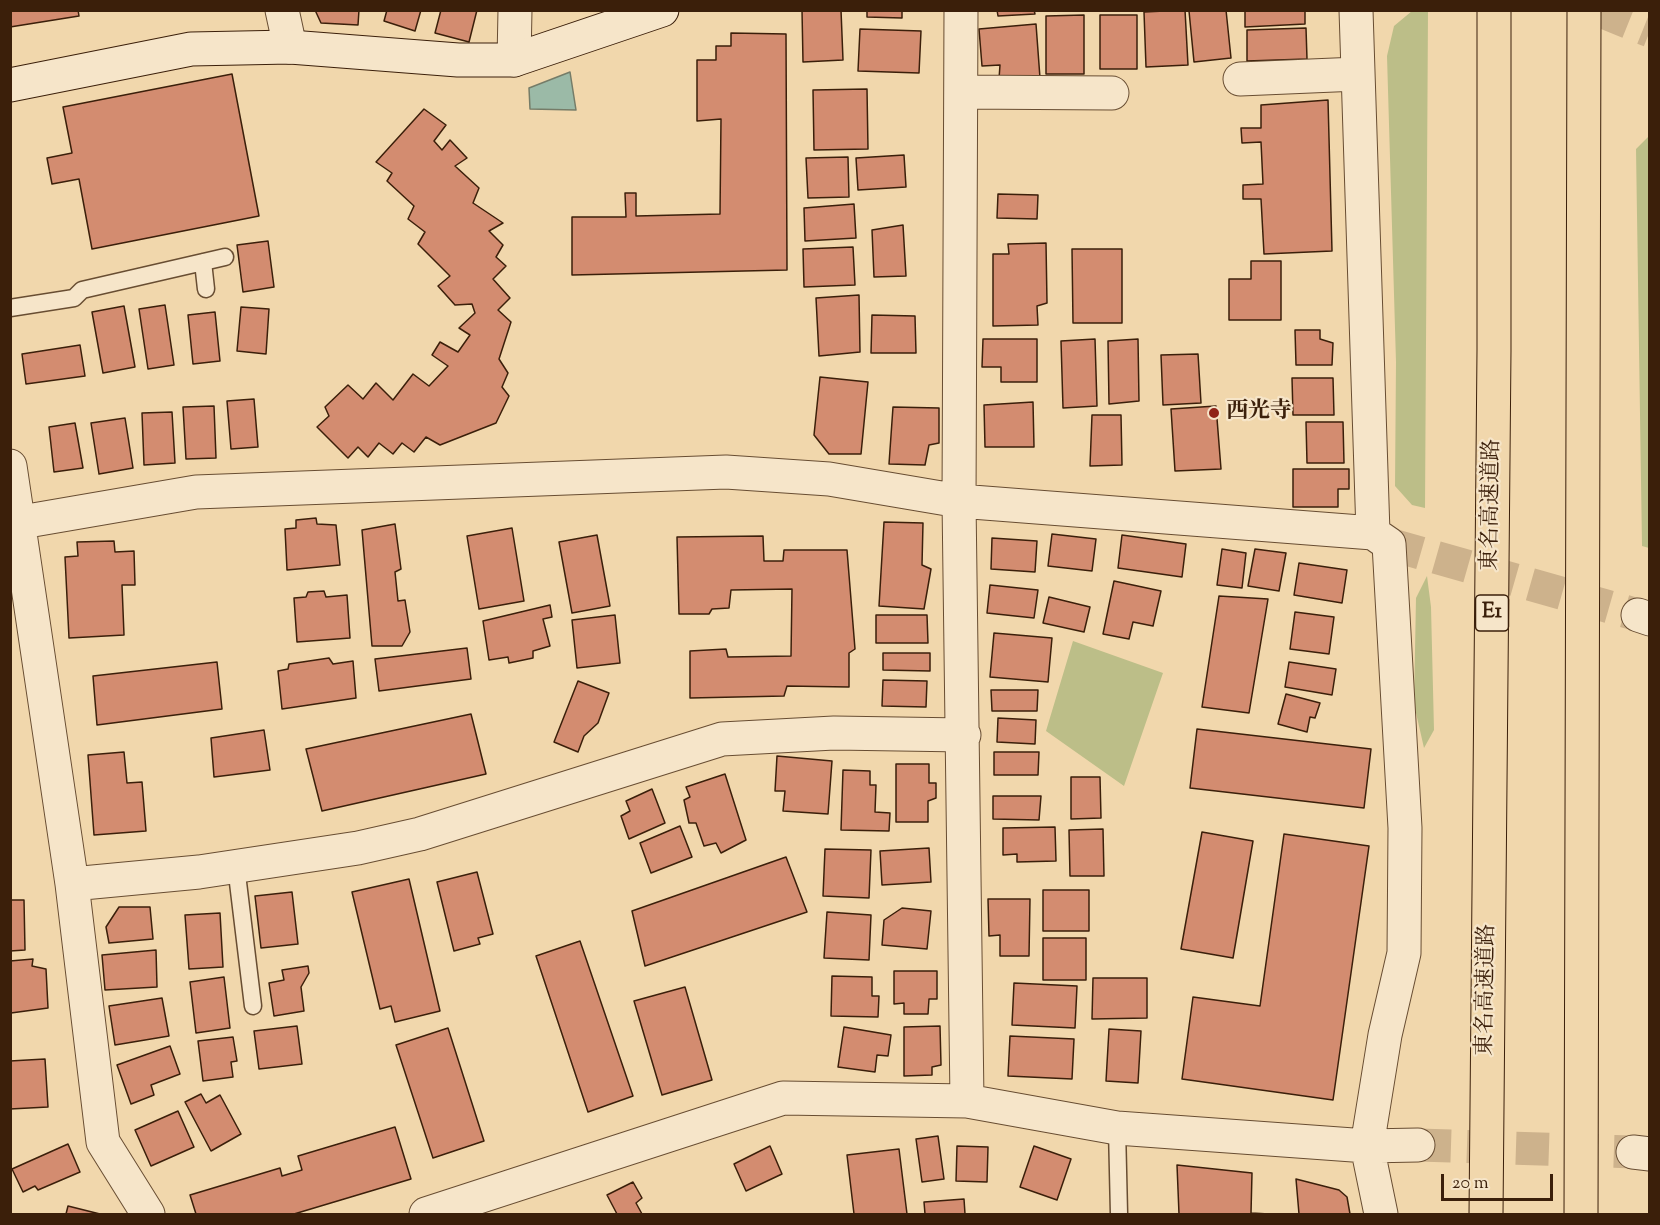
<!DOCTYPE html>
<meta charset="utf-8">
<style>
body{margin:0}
#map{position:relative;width:1660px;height:1225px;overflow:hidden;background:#f1d7ac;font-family:"Sorts Mill Goudy",serif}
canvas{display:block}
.frame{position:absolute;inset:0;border:12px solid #3b1f0a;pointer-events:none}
.scale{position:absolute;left:1441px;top:1174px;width:112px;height:27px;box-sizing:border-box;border:3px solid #3b1f0a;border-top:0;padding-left:8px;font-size:18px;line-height:21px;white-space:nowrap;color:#3b1f0a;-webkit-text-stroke:4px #f6e5c9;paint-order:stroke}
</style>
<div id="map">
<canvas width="1660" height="1225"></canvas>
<div class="frame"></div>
<div class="scale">20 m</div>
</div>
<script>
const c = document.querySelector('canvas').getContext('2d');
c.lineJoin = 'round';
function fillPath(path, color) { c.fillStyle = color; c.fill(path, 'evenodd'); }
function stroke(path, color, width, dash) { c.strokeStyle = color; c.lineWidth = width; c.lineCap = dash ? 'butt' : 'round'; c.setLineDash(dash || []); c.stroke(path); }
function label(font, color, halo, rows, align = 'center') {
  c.font = font + ' "Sorts Mill Goudy","Noto Serif JP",serif'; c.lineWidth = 4.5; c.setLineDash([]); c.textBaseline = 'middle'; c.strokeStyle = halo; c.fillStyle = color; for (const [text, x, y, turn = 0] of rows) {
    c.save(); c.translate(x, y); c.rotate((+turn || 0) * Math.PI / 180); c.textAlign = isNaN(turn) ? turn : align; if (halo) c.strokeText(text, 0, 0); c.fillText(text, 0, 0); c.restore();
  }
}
const green = new Path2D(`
 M1412,11H1428L1425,508L1412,505L1395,486L1396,362L1387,56L1394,26Z
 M1649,136V548L1642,546L1636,149Z
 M1427,576L1431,607L1434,730L1424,748L1414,704L1416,598Z
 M1073,641L1163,673L1124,786L1046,731Z`);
const water = new Path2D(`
 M570,72L576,110L530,109L529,88Z`);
const building = new Path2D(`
 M10,10H78L79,16L10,27Z
 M315,10H359L358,25L321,23Z
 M387,10H421L415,31L384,21Z
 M441,10H477L469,42L435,33Z
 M802,10H841L843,60L803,62Z
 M867,10H902V18L867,17Z
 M997,10H1034L1035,14L998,16Z
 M1185,10L1188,65L1146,67L1144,12Z
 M1226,10L1231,58L1194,62L1189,11Z
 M1245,10H1305V24L1245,27Z
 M1084,15V74H1046V16Z
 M1100,15H1137V69H1100Z
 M1036,24L1040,78L999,79L1000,65L982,66L979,29Z
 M1306,28L1307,59L1247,61V30Z
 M860,29L921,31L919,73L858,71Z
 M731,33L786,34L787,270L572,275V217H626L625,193H636V216L720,214L721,119L697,121V60H716V46H731Z
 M232,74L259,216L92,249L79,179L52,184L47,158L72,153L63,107Z
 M867,89L868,149L814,150L813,90Z
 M1328,100L1332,251L1264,254L1261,199H1243V185L1263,184L1261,142L1242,143L1241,128H1261V105Z
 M424,109L446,125L434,141L442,150L450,140L467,158L455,166L479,188L473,203L503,223L489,231L503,245L496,257L506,266L493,279L510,298L498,310L511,322L499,359L508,373L502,387L509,396L496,423L440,445L426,437L414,452L402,443L393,454L379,443L368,457L358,447L348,458L317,427L329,416L325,407L348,385L363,399L376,383L393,400L413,374L429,386L448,366L432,355L440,342L458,352L470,335L459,328L475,313L472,304L455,305L438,286L450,276L418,244L425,232L408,219L414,206L387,181L392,173L376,162Z
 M904,155L906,187L858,190L856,158Z
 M848,157L849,197L808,198L806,158Z
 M998,194L1038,195L1037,219L997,218Z
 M854,204L856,238L805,241L804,208Z
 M903,225L906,276L874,277L872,230Z
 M268,241L274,287L243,292L237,245Z
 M1046,243L1047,303L1037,306L1038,325L993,326V254H1009L1008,244Z
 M853,247L855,285L804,287L803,249Z
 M1072,249H1122V323H1073Z
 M1251,261H1281V320H1229V279H1251Z
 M859,295L860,352L819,356L816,298Z
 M165,305L174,365L148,369L139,309Z
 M124,306L135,367L103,373L92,312Z
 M241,307L269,309L266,354L237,351Z
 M215,312L220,361L193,364L188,315Z
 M872,315L915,316L916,353H871Z
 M1295,330H1320V339L1333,343L1332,365H1296Z
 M983,339H1037V382H1001V367H982Z
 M1095,339L1097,406L1063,408L1061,341Z
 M1138,339L1139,401L1109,404L1108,341Z
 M80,345L85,376L26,384L22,354Z
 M1198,354L1201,403L1163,405L1161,355Z
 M820,377L868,382L861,454H829L814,435Z
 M1292,378H1333L1334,415H1293Z
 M254,399L258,447L231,449L227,401Z
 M1033,402L1034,447H985L984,405Z
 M214,406L216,458L186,459L183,407Z
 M1216,406L1221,469L1175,471L1171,409Z
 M893,407L939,408V443L929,445L925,465L889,464Z
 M172,412L175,463L144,465L142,413Z
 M1092,415H1121L1122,465L1090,466Z
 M125,418L133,468L99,474L91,423Z
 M1306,422H1343L1344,463H1307Z
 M75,423L83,468L54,472L49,427Z
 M1293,469H1349V489H1338V507H1293Z
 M316,518L317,524L336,525L340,565L287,570L285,529L296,528V520Z
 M884,522L923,523L922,565L931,569L924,609L879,606Z
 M395,524L401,569L395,572L398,601L405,600L410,632L402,646H372L362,530Z
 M512,528L524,601L479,609L467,536Z
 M1052,534L1096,539L1092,571L1048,566Z
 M597,535L610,606L572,613L559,542Z
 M1122,535L1186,544L1182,577L1118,568Z
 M763,536L764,561H783L784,550H847L855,649L849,653V687L787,686L784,696L690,698V651L726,649L728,657L791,656L792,589L731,590L729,608L712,609L709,614H679L677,537Z
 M992,538L1037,541L1035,572L991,569Z
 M114,541L115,552L134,551L135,585H122L124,635L69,638L65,557L78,556L77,542Z
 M1222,549L1246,553L1242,588L1217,585Z
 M1255,549L1286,553L1279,591L1248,586Z
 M1299,563L1347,570L1342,603L1294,595Z
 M1114,581L1161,591L1153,626L1133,622L1129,639L1103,634Z
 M990,585L1038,590L1034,618L987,613Z
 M324,591L326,597L347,595L350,638L297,642L294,598L306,597L308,592Z
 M1219,596L1268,599L1249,713L1202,707Z
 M1049,597L1090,607L1084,632L1043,623Z
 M550,605L552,617L543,619L550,646L533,651V658L509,663L508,657L489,660L483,621Z
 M1295,612L1334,617L1329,654L1290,649Z
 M615,615L620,663L577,668L572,620Z
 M876,615H927L928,643H876Z
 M994,633L1052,638L1048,682L990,677Z
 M467,648L471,679L379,691L375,659Z
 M883,653H930V671L883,670Z
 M329,658L333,664L353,661L356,698L282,709L278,671L288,669L289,664Z
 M217,662L222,709L97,725L93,676Z
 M1289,662L1336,669L1332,695L1285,687Z
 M883,680L927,681L926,707L882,706Z
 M578,681L609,693L598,723L584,736L578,752L554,742Z
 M991,690H1038L1037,711H992Z
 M1286,694L1320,703L1315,718L1310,717L1307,732L1278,724Z
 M471,714L486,774L322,811L306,749Z
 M998,718L1036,720L1035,744L997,742Z
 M1197,729L1371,749L1364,808L1190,788Z
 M264,730L270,770L214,777L211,738Z
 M124,752L127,783L142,782L146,831L94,835L88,755Z
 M994,752H1039L1038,775H994Z
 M777,756L832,761L828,814L783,811L785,791H775Z
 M896,764H929V783H936V798L928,801V822H896Z
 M843,770L870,771V785H876L875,812L890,813L889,831L841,830Z
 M725,774L746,840L721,853L716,843L704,846L696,823H689L684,800L690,797L686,787Z
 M1071,777H1100L1101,818L1071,819Z
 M652,789L665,823L629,839L621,816L630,811L626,801Z
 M993,796H1041L1039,820L993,819Z
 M680,826L692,857L651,873L640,843Z
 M1055,827L1056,861L1017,862V854L1003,855V828Z
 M1103,829L1104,876H1070L1069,830Z
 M1202,832L1253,841L1233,958L1181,949Z
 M1284,834L1369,846L1333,1100L1182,1079L1193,997L1260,1006Z
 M929,848L931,882L882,885L880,851Z
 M825,849L871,850L869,898L823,896Z
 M786,857L807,912L645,966L632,911Z
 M477,872L493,934L478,938L480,944L454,951L437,882Z
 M409,879L440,1011L395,1022L391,1006L380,1009L352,892Z
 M1043,890H1089V931H1043Z
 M292,892L298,944L261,948L255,896Z
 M988,899H1030L1029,956H1000V935L989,936Z
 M10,900H24L25,950L10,951Z
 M119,907H150L153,939L109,943L106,927Z
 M902,908L931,911L927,949L882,945L884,920Z
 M827,912L871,915L869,960L824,958Z
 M220,913L223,967L189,969L185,915Z
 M1043,938H1086V980H1043Z
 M580,941L633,1096L588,1112L536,956Z
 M156,950L157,987L105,990L102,955Z
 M33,959L32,966L46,969L48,1008L11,1013L10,961Z
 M308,966L309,973L301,987L304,1011L274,1016L269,983L284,980L282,970Z
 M894,971H937V999H929L928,1014H904V1003L894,1004Z
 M832,976L872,977V996H879L878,1017L831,1016Z
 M224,977L230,1028L196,1033L190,982Z
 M1093,978H1147V1018L1092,1019Z
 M1014,983L1077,986L1075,1028L1012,1025Z
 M685,987L712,1080L662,1095L634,1001Z
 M162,998L169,1036L115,1045L109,1006Z
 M297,1026L302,1064L259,1069L254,1031Z
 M940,1026L941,1065L932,1067V1075L904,1076V1027Z
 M844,1027L891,1035L888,1056L877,1055L875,1072L838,1067Z
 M448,1028L484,1141L433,1158L396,1045Z
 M1109,1029L1141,1031L1138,1083L1106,1081Z
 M1010,1036L1074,1039L1072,1079L1008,1076Z
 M233,1037L237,1061L231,1062L233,1077L203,1081L198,1041Z
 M170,1046L180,1074L151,1085L154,1095L131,1104L117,1065Z
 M45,1059L48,1107L10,1109V1061Z
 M201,1094L206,1103L220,1095L241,1134L211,1151L185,1102Z
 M178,1111L194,1147L151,1166L135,1130Z
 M395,1127L411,1179L294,1214H196L190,1195L280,1168L282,1176L302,1170L298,1156Z
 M938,1136L944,1179L922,1182L916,1139Z
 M68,1144L80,1172L38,1190L35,1186L23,1192L12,1169Z
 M770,1146L782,1174L746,1191L734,1164Z
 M957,1146L988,1147L987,1182L956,1181Z
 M1034,1146L1071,1159L1057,1200L1020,1187Z
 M899,1149L907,1214H854L847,1155Z
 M1177,1165L1252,1173L1251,1213L1269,1214H1179Z
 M1296,1179L1339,1190L1347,1197L1350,1214H1299Z
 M633,1182L642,1198L636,1203L642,1214H617L607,1195Z
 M964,1199L965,1214H925L924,1202Z
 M68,1206L100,1214H66Z`);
const streetTunnel = new Path2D(`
 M1389,544L1638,615
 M1418,1145L1633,1152`);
const secondaryTunnel = new Path2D(`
 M1598,10L1650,31`);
const lane = new Path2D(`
 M203,262L206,289
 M10,308L74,298L82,290L225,257
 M236,866L253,1006
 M1117,1128L1119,1214`);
const street = new Path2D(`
 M282,10L290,47
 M961,10L959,501L967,1101
 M1356,10L1373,533L1389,544L1405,828L1404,953L1385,1035L1367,1146L1381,1214
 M514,60L515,10
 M1240,79L1358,74
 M961,92L1112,93
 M10,466L72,884L103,1142L148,1214
 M10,524L196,492L726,472L829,479L959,501L1373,533
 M1638,615L1650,619
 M72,884L199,872L358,848L420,834L722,739L834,733L964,735
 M1633,1152L1650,1154
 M426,1214L783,1098L967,1101L1117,1128L1367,1146L1418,1145`);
const secondary = new Path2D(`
 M10,85L191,49L290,47L458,60H514L662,10`);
const highway = new Path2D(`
 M1486,1214L1494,350V10
 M1581,1214L1584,10`);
const markers = [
 [1214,413,6,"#8f2418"]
];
const shields = [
 [1492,613,33]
];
const shieldNames = [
 ["E1",1492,613]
];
const poiNames = [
 ["西光寺",1226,413]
];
const streetNames = [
 ["東名高速道路",1493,505,-89],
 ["東名高速道路",1488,990,-89]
];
fillPath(green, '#bcbe88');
fillPath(water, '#9bbaa7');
stroke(water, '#757c68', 1.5);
fillPath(building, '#d38c70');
stroke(building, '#3b1f0a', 1.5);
stroke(streetTunnel, '#cdb28c', 33, [33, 16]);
stroke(secondaryTunnel, '#cdb28c', 33, [33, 16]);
stroke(lane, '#684d32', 19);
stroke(street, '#684d32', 35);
stroke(secondary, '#3b1f0a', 35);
stroke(highway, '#3b1f0a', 35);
stroke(lane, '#f6e5c9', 16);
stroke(street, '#f6e5c9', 33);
stroke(secondary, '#f6e5c9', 33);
stroke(highway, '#f1d7ac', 33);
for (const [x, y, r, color] of markers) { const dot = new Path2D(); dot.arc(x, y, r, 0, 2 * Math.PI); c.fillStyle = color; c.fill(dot); stroke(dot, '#f6e5c9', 2); }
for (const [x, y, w] of shields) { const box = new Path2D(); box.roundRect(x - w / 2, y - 18, w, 36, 4.5); c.fillStyle = '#f6e5c9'; c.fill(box); stroke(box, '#3b1f0a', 1.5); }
label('bold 21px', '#3b1f0a', null, shieldNames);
label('bold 22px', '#3b1f0a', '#f6e5c9', poiNames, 'left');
label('22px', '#3b1f0a', '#f6e5c9', streetNames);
</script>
